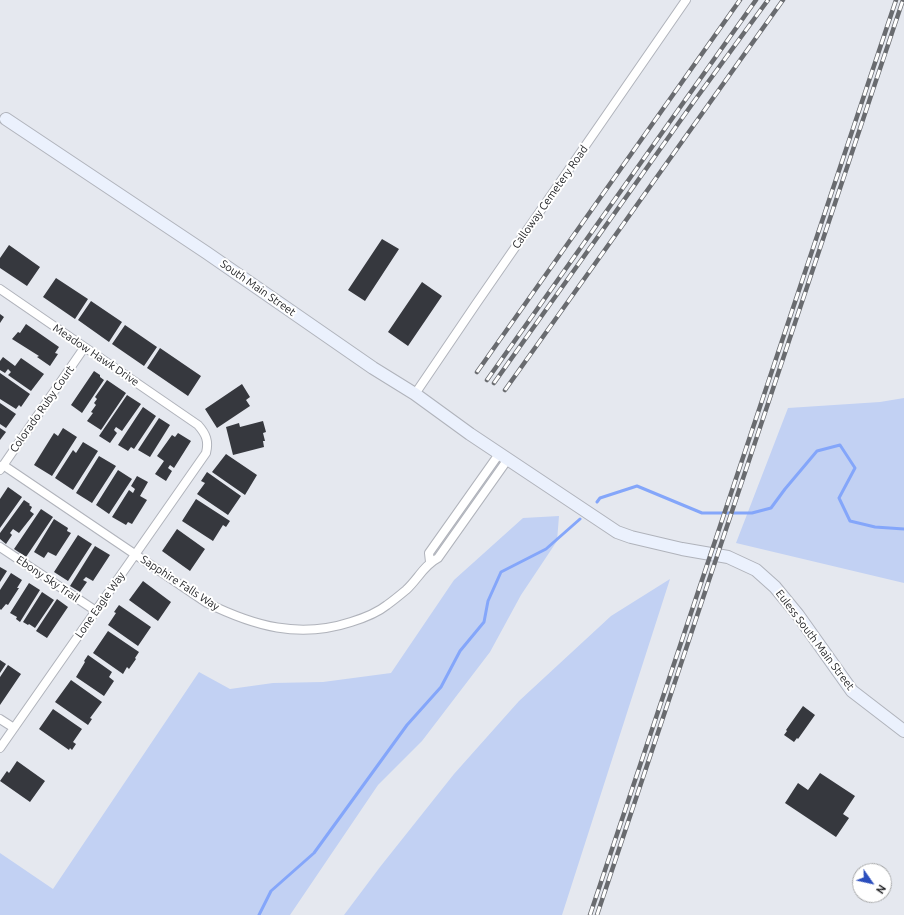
<!DOCTYPE html>
<style>
body{margin:0}
#map{position:relative;width:904px;height:915px;overflow:hidden;background:#e5e8ef;font-family:Ubuntu,sans-serif}
canvas{display:block}
.north{position:absolute;left:852px;top:863px;width:40px;height:40px;box-sizing:border-box;background:#fff;border:1px solid #a7a8a9;border-radius:50%;rotate:124deg;font-size:11px;font-weight:700;line-height:16px;text-align:center;color:#242528}
.north::after{content:'';display:block;margin:auto;width:14px;height:18px;background:#2b4ebd;clip-path:polygon(50% 0,100% 100%,50% 72%,0 100%)}
</style>
<div id="map">
<canvas width="904" height="915"></canvas>
<div class="north">N</div>
</div>
<script>
const c = document.querySelector('canvas').getContext('2d');
c.lineJoin = 'round';
function fillPath(path, color) { c.fillStyle = color; c.fill(path, 'evenodd'); }
function stroke(path, color, width, dash) { c.strokeStyle = color; c.lineWidth = width; c.lineCap = dash ? 'butt' : 'round'; c.setLineDash(dash || []); c.stroke(path); }
function label(font, color, halo, rows, align = 'center') {
  c.font = font + ' Ubuntu,sans-serif'; c.lineWidth = 4; c.setLineDash([]); c.textBaseline = 'middle'; c.strokeStyle = halo; c.fillStyle = color; for (const [text, x, y, turn = 0] of rows) {
    c.save(); c.translate(x, y); c.rotate((+turn || 0) * Math.PI / 180); c.textAlign = isNaN(turn) ? turn : align; if (halo) c.strokeText(text, 0, 0); c.fillText(text, 0, 0); c.restore();
  }
}
const green = new Path2D(`
 M904,398V583L736,543L788,408L880,402Z
 M559,516L557,541L521,595L490,652L422,741L378,785L290,915H0V853L53,889L199,672L230,689L273,683L323,682L391,673L454,580L523,518Z
 M670,579L562,915H344L380,867L454,774L519,701L611,616Z`);
const stream = new Path2D(`
 M597,502L600,498L637,486L702,513H752L771,508L785,489L817,451L840,445L855,468L839,498L850,521L875,527L904,529
 M259,915L271,891L314,853L407,725L441,687L460,651L484,622L488,601L501,572L546,549L580,519`);
const building = new Path2D(`
 M382,239L399,249L365,301L348,290Z
 M9,245L40,267L27,286L0,268V258Z
 M56,278L88,299L75,319L43,297Z
 M422,282L442,296L408,346L388,332Z
 M91,301L122,322L109,342L78,320Z
 M0,314L4,317L0,323Z
 M26,324L59,347L55,353L58,354L50,366L37,357L39,356L12,339L18,332L20,333Z
 M125,325L157,347L144,366L112,344Z
 M160,348L201,376L188,396L147,368Z
 M3,357L15,366L21,358L44,374L31,391L8,375L11,372L8,369L5,373L0,370V361Z
 M94,371L100,375V377L104,380L82,413L71,405Z
 M0,373L30,394L21,407L19,405L16,409L0,399Z
 M107,380L126,393L101,430L87,421L93,413L91,412L96,405L94,403L97,399L95,397Z
 M242,384L250,397L246,400L250,406L217,428L205,409Z
 M127,395L141,404L122,431L116,427L114,430L117,433L110,443L99,436Z
 M0,403L16,414L6,428L0,424Z
 M143,407L156,416L134,449L131,447L128,451L118,445Z
 M159,418L170,425L150,457L138,450Z
 M263,421L266,432L263,433L265,441H263L264,447L233,455L226,427L239,423L240,427Z
 M0,428L6,432L0,440Z
 M63,428L77,437L52,476L34,465L54,433L58,436Z
 M178,433L191,441L174,468L170,465L168,468L172,471L166,481L155,474L164,461L157,456L172,435L175,437Z
 M83,442L98,451L73,490L55,478L73,450L76,453Z
 M226,454L257,475L245,495L212,472Z
 M99,456L116,466L92,503L76,493Z
 M118,470L132,479L109,514L96,505Z
 M207,472L241,496L228,515L197,494L205,483L201,481Z
 M137,476L148,482L140,496L147,500L132,524L128,522L126,525L112,517L129,490L133,493L135,489L131,486Z
 M8,487L22,497L0,528V499Z
 M196,499L230,521L226,527L223,525L213,541L182,521Z
 M24,500L30,504L29,505L32,507L30,511L34,514L19,533L13,529L10,533L12,535L6,544L0,539V533Z
 M41,509L53,517L26,557L14,549Z
 M54,519L68,528L67,531L71,533L56,556L48,552L44,558L34,552Z
 M177,529L205,549L190,571L162,551Z
 M78,535L92,544L68,581L54,572Z
 M95,546L110,555L93,581L86,577L83,580L87,582L80,592L70,586Z
 M0,567L7,571L0,582Z
 M11,573L22,580L17,588H19L8,605L6,604L1,610L0,609V590Z
 M143,581L171,602L158,621L129,600Z
 M29,583L40,590L20,622L16,619L17,617L10,613Z
 M42,592L54,600L35,628L29,624L28,625L23,622Z
 M57,599L68,607L47,638L36,631Z
 M119,605L151,627L138,646L108,625L116,613L114,612Z
 M108,631L139,652L135,658L136,659L129,669L127,667L123,674L93,653Z
 M88,655L112,672L109,677L114,681L104,696L76,677L85,662L84,661Z
 M0,660L6,664L0,673Z
 M8,665L21,674L0,705V677Z
 M71,680L102,702L90,718L92,719L88,725L55,702Z
 M803,706L815,715L798,739L797,738L794,742L784,735L787,731L786,730Z
 M53,709L82,729L73,742L76,744L72,750L70,748L69,750L39,729Z
 M17,761L45,781L30,802L0,781L7,771L9,773Z
 M820,773L855,796L843,814L849,818L836,837L785,803L798,783L808,790Z`);
const street = new Path2D(`
 M0,289L198,425C206,434 209,441 206,453L0,748
 M415,394L476,304L686,0
 M3,465L207,603C254,626 299,639 351,622C364,618 377,613 387,605C394,600 400,595 406,590C418,579 424,565 438,558L508,459
 M0,470L84,348
 M0,547L96,611
 M430,562L429,553L499,454
 M0,719L14,728`);
const secondary = new Path2D(`
 M6,119L207,253L373,368L415,394L470,434L617,532L631,537L682,549L728,557L756,570L775,587L798,615L852,691L904,731`);
const rail = new Path2D(`
 M477,372L740,0
 M487,380L756,0
 M494,383L695,100L768,0
 M505,390L783,0
 M590,915L896,0
 M597,915L903,0`);
const streetNames = [
 ["Calloway Cemetery Road",550,197,-55],
 ["South Main Street",258,288,35],
 ["Meadow Hawk Drive",96,355,34],
 ["Colorado Ruby Court",42,409,-55],
 ["Ebony Sky Trail",48,579,34],
 ["Sapphire Falls Way",180,583,33],
 ["Lone Eagle Way",100,605,-55],
 ["Euless South Main Street",815,640,53]
];
fillPath(green, '#c2d1f3');
stroke(stream, '#84a6fa', 3);
fillPath(building, '#36383e');
stroke(street, '#b0b3bb', 10);
stroke(secondary, '#b0b3bb', 14);
stroke(street, '#fff', 8);
stroke(secondary, '#ebf1fd', 12);
stroke(rail, '#696b6f', 4.5);
stroke(rail, '#fff', 3, [9]);
label('11px', '#242528', '#fff', streetNames);
</script>
